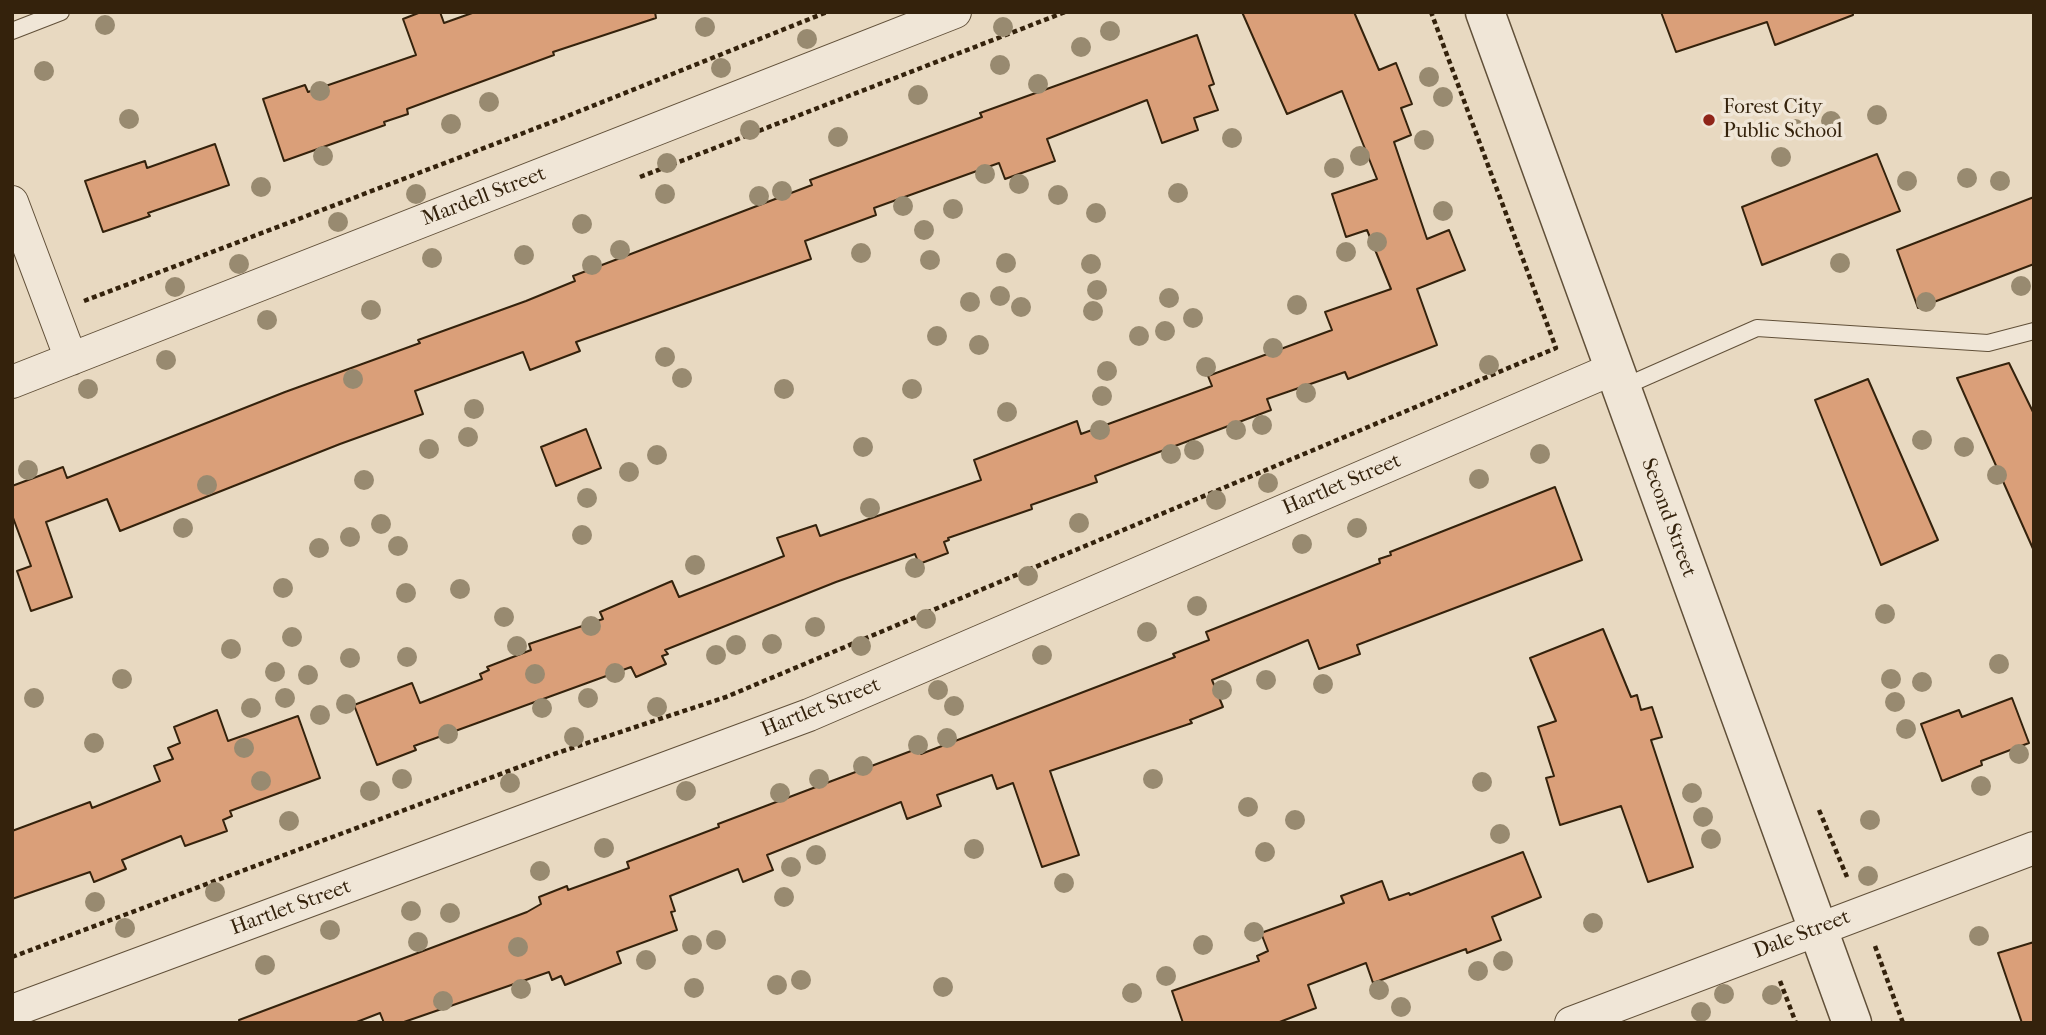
<!DOCTYPE html>
<style>
body{margin:0}
#map{position:relative;width:2046px;height:1035px;overflow:hidden;background:#e8d9c1;font-family:"IM FELL French Canon",serif}
canvas{display:block}
.frame{position:absolute;inset:0;border:14px solid #34220c;pointer-events:none}
</style>
<div id="map">
<canvas width="2046" height="1035"></canvas>
<div class="frame"></div>
</div>
<script>
const c = document.querySelector('canvas').getContext('2d');
c.lineJoin = 'round';
function fillPath(path, color) { c.fillStyle = color; c.fill(path, 'evenodd'); }
function stroke(path, color, width, dash) { c.strokeStyle = color; c.lineWidth = width; c.lineCap = dash ? 'butt' : 'round'; c.setLineDash(dash || []); c.stroke(path); }
function label(font, color, halo, rows, align = 'center') {
  c.font = font + ' "IM FELL French Canon",serif'; c.lineWidth = 7; c.setLineDash([]); c.textBaseline = 'middle'; c.strokeStyle = halo; c.fillStyle = color; for (const [text, x, y, turn = 0] of rows) {
    c.save(); c.translate(x, y); c.rotate((+turn || 0) * Math.PI / 180); c.textAlign = isNaN(turn) ? turn : align; if (halo) c.strokeText(text, 0, 0); c.fillText(text, 0, 0); c.restore();
  }
}
const building = new Path2D(`
 M421,12H440L444,23L475,12H655L656,18L553,52L554,55L407,109L408,114L384,122L385,125L284,161L263,99L305,85L308,92L416,55L403,19Z
 M1242,12H1354L1379,70L1396,63L1412,104L1401,108L1411,135L1394,142L1427,239L1449,230L1465,270L1417,289L1437,345L1348,379L1345,372L1267,399L1271,410L1095,476L1097,482L1031,505L1032,509L948,538L949,540L944,542L948,553L919,564L915,554L836,582L665,650L668,654L662,656L666,664L636,677L631,667L414,746L416,750L377,765L354,705L412,683L420,703L482,679L480,674L489,670L487,667L531,650L529,644L603,619L600,612L672,581L679,597L784,556L777,538L816,525L820,536L981,480L974,460L1077,421L1081,434L1212,386L1208,376L1332,330L1325,312L1391,289L1367,230L1346,237L1332,194L1377,179L1342,91L1287,114Z
 M1661,12H1853V15L1775,45L1767,22L1676,52Z
 M1197,35L1214,84L1209,86L1218,110L1194,118L1198,130L1162,143L1147,100L1047,139L1055,161L1005,179L999,163L874,208L876,215L805,241L811,259L576,342L580,351L530,370L523,352L415,391L423,414L340,444L120,531L107,499L46,522L72,597L31,611L17,571L31,566L12,515V486L63,467L67,478L285,392L420,343L418,340L526,301L575,281L573,276L812,185L810,180L982,117L980,113Z
 M215,144L229,185L148,213L150,216L103,232L85,181L145,161L147,168Z
 M1877,154L1900,211L1762,265L1742,207Z
 M2034,197V264L1918,308L1897,250Z
 M2009,363L2034,414V551L1957,378Z
 M1868,379L1938,540L1881,565L1815,400Z
 M586,429L601,468L556,486L541,447Z
 M1555,487L1582,560L1357,645L1360,654L1319,669L1308,640L1212,680L1223,707L1190,720L1192,723L1050,771L1079,855L1042,867L1013,783L997,789L992,775L937,795L941,806L907,819L901,802L767,855L773,870L743,882L738,869L670,896L675,911L671,912L677,930L617,952L621,963L565,985L561,976L552,980L549,972L401,1023H384L380,1013L354,1023H240L239,1020L527,912L541,904L539,897L567,886L568,890L629,868L627,862L719,827L718,824L919,748L921,754L1175,657L1173,654L1209,640L1206,632L1380,563L1379,559L1391,555L1390,552Z
 M1603,629L1631,697L1637,695L1641,710L1652,707L1662,737L1651,740L1693,867L1648,882L1621,806L1560,825L1546,778L1554,776L1538,727L1556,721L1530,658Z
 M2012,698L2029,743L1981,761L1982,765L1942,781L1921,724L1959,710L1962,717Z
 M217,710L228,741L298,716L320,778L230,811L232,816L223,820L227,831L185,846L181,836L122,860L126,869L94,882L90,872L12,899V831L90,802L92,808L160,781L154,766L173,759L168,748L180,743L174,727Z
 M1523,852L1541,897L1492,917L1501,940L1467,953L1466,949L1373,983L1366,963L1308,985L1316,1008L1277,1023H1183L1172,991L1259,961L1257,956L1268,951L1261,933L1344,903L1341,896L1382,881L1389,900L1409,893L1410,895Z
 M2034,942V1023H2022L1998,953Z`);
const path = new Path2D(`
 M640,177L1065,12
 M84,301L560,119L827,12
 M1819,810L1847,877
 M1875,946L1903,1023
 M12,957L554,754L726,697L1556,348L1431,12
 M1780,981L1796,1023`);
const service = new Path2D(`
 M12,31L61,12
 M1621,388L1757,328L1988,343L2034,331`);
const minor = new Path2D(`
 M12,202L71,359
 M12,382L955,12
 M12,1011L809,715L1615,368
 M1571,1023L2034,848`);
const tertiary = new Path2D(`
 M1485,12L1852,1023`);
const trees = [
 [105,25],
 [705,27],
 [1003,27],
 [1110,31],
 [807,39],
 [1081,47],
 [1000,65],
 [721,68],
 [44,71],
 [1429,77],
 [1038,84],
 [320,91],
 [918,95],
 [1443,97],
 [489,102],
 [1877,115],
 [129,119],
 [1831,121],
 [451,124],
 [1795,129],
 [750,130],
 [838,137],
 [1232,138],
 [1424,140],
 [323,156],
 [1360,156],
 [1781,157],
 [667,163],
 [1334,168],
 [985,174],
 [1967,178],
 [1907,181],
 [2000,181],
 [1019,184],
 [261,187],
 [782,191],
 [1178,193],
 [416,194],
 [665,194],
 [1058,195],
 [759,196],
 [903,206],
 [953,209],
 [1443,211],
 [1096,213],
 [338,222],
 [582,224],
 [924,230],
 [1377,242],
 [620,250],
 [1346,252],
 [861,253],
 [524,255],
 [432,258],
 [930,260],
 [1006,263],
 [1840,263],
 [239,264],
 [1091,264],
 [592,265],
 [2021,286],
 [175,287],
 [1097,290],
 [1000,296],
 [1169,298],
 [970,302],
 [1926,302],
 [1297,305],
 [1021,307],
 [371,310],
 [1093,311],
 [1193,318],
 [267,320],
 [1165,331],
 [937,336],
 [1139,336],
 [979,345],
 [1273,348],
 [665,357],
 [166,360],
 [1489,365],
 [1206,367],
 [1107,371],
 [682,378],
 [353,379],
 [88,389],
 [784,389],
 [912,389],
 [1306,393],
 [1102,396],
 [474,409],
 [1007,412],
 [1262,425],
 [1100,430],
 [1236,430],
 [468,437],
 [1922,440],
 [863,447],
 [1964,447],
 [429,449],
 [1194,450],
 [1171,454],
 [1540,454],
 [657,455],
 [28,470],
 [629,472],
 [1997,475],
 [1479,479],
 [364,480],
 [1268,483],
 [207,485],
 [587,498],
 [1216,500],
 [870,508],
 [1079,523],
 [381,524],
 [183,528],
 [1357,528],
 [582,535],
 [350,537],
 [1302,544],
 [398,546],
 [319,548],
 [695,565],
 [915,568],
 [1028,576],
 [283,588],
 [460,589],
 [406,593],
 [1197,606],
 [1885,614],
 [504,617],
 [926,619],
 [591,626],
 [815,627],
 [1147,632],
 [292,637],
 [772,644],
 [736,645],
 [517,646],
 [861,646],
 [231,649],
 [716,655],
 [1042,655],
 [407,657],
 [350,658],
 [1999,664],
 [275,672],
 [615,673],
 [535,674],
 [308,675],
 [122,679],
 [1891,679],
 [1266,680],
 [1922,682],
 [1323,684],
 [938,690],
 [1222,690],
 [34,698],
 [285,698],
 [588,698],
 [1895,702],
 [346,704],
 [954,706],
 [657,707],
 [251,708],
 [542,708],
 [320,715],
 [1906,729],
 [448,734],
 [574,737],
 [947,738],
 [94,743],
 [918,745],
 [244,748],
 [2019,754],
 [863,766],
 [402,779],
 [819,779],
 [1153,779],
 [261,781],
 [1482,782],
 [510,783],
 [1981,786],
 [370,791],
 [686,791],
 [780,793],
 [1692,793],
 [1248,807],
 [1703,817],
 [1295,820],
 [1870,820],
 [289,821],
 [1500,834],
 [1711,839],
 [604,848],
 [974,849],
 [1265,852],
 [816,855],
 [791,867],
 [540,871],
 [1868,876],
 [1064,883],
 [215,892],
 [784,897],
 [95,902],
 [411,911],
 [450,913],
 [1593,923],
 [125,928],
 [330,930],
 [1254,932],
 [1979,936],
 [716,940],
 [418,942],
 [692,945],
 [1203,945],
 [518,947],
 [646,960],
 [1503,961],
 [265,965],
 [1478,971],
 [1166,976],
 [801,980],
 [777,985],
 [943,987],
 [694,988],
 [521,989],
 [1379,990],
 [1132,993],
 [1724,994],
 [1772,995],
 [443,1001],
 [1401,1007],
 [1701,1012]
];
const markers = [
 [1709,120,7,"#8f2418"]
];
const poiNames = [
 ["Forest City",1723,108],
 ["Public School",1723,132]
];
const streetNames = [
 ["Mardell Street",484,197,-21],
 ["Hartlet Street",1342,485,-23],
 ["Second Street",1668,518,70],
 ["Hartlet Street",821,708,-22],
 ["Hartlet Street",291,908,-20],
 ["Dale Street",1802,935,-21]
];
fillPath(building, '#da9f79');
stroke(building, '#34220c', 2);
stroke(service, '#615039', 18);
stroke(minor, '#615039', 34);
stroke(tertiary, '#615039', 41);
stroke(path, '#34220c', 4.5, [5, 3.5]);
stroke(service, '#f0e6d7', 16);
stroke(minor, '#f0e6d7', 32);
stroke(tertiary, '#f0e6d7', 38);
c.fillStyle = '#988a70';
for (const [x, y] of trees) { c.beginPath(); c.arc(x, y, 10, 0, 2 * Math.PI); c.fill(); }
for (const [x, y, r, color] of markers) { const dot = new Path2D(); dot.arc(x, y, r, 0, 2 * Math.PI); c.fillStyle = color; c.fill(dot); stroke(dot, '#f0e6d7', 2.5); }
label('21px', '#34220c', '#f0e6d7', poiNames, 'left');
label('21px', '#34220c', '#f0e6d7', streetNames);
</script>
